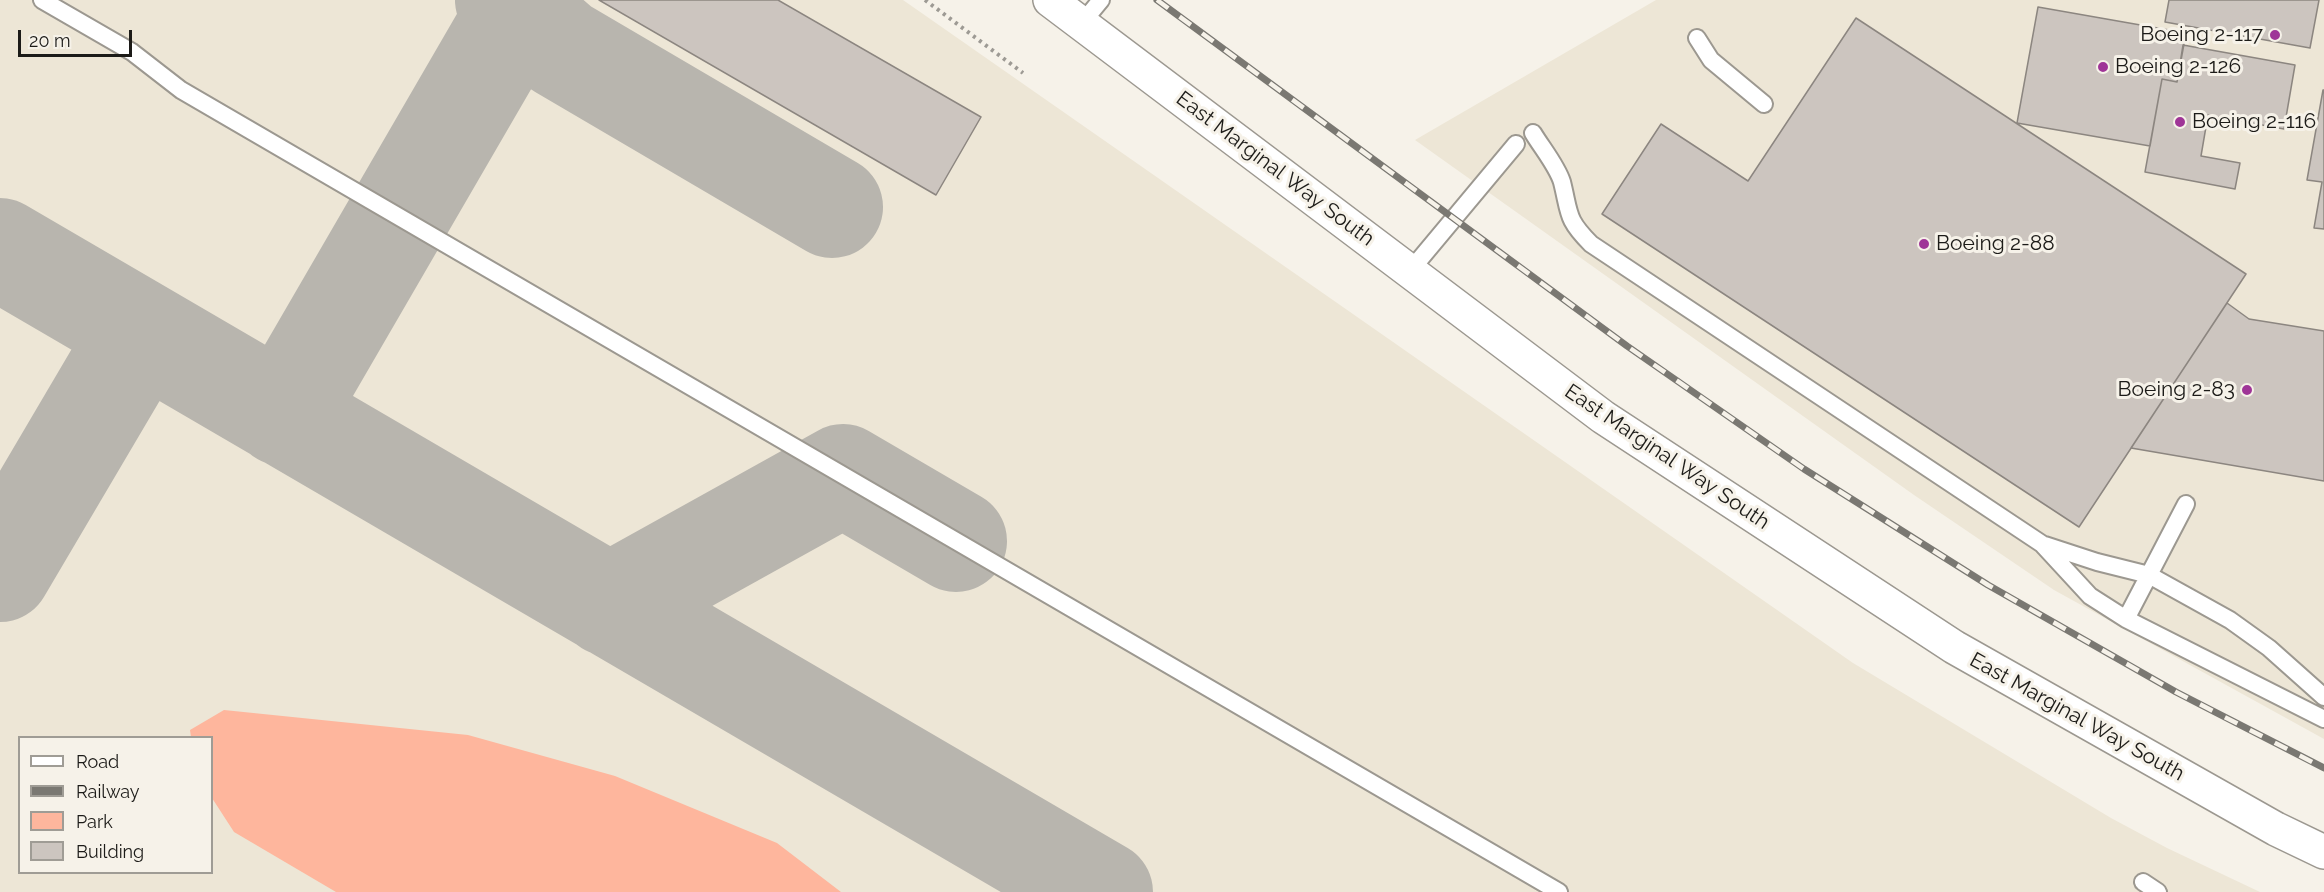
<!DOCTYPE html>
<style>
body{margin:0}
#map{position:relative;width:2324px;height:892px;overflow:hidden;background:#f6f2e9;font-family:Raleway,sans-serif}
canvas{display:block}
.legend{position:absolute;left:18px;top:736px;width:195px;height:138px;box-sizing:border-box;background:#f6f2e9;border:2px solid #9f9c95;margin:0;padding:8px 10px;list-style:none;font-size:18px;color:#1c1b18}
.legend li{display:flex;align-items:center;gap:12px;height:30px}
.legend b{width:30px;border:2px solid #9f9c95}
.scale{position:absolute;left:18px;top:30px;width:114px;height:27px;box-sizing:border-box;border:3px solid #1c1b18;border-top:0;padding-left:8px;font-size:18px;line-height:21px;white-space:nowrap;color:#1c1b18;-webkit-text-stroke:4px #f6f2e9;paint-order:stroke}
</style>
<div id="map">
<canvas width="2324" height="892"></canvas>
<ul class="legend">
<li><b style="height:8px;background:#fff"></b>Road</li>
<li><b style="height:8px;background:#7a7872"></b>Railway</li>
<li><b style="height:16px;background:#feb69d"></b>Park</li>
<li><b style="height:16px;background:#ccc5bf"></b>Building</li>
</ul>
<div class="scale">20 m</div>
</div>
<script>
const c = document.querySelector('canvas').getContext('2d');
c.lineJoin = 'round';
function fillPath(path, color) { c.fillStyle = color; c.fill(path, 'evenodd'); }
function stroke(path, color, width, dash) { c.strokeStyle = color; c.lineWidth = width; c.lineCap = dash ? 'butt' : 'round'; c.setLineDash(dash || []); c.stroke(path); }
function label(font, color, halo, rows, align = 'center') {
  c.font = font + ' Raleway,sans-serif'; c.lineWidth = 6; c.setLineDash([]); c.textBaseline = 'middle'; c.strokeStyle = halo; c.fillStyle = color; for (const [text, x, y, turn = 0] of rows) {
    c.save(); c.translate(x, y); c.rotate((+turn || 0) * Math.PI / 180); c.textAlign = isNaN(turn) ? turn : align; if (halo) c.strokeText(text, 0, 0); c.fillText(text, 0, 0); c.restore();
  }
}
const built = new Path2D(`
 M0,0H903L1853,663L2111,818L2167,848L2260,892H0ZM20,738H212V872H20Z
 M1656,0H2324V739L2054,590L1914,495L1415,140Z`);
const green = new Path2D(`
 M224,710L468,735L615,776L777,843L841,892H336L234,832L212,798V738L191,737L190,730Z`);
const taxiway = new Path2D(`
 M506,0L561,48L832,207
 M0,249L1102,892
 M283,415L517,12
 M0,571L141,332
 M609,605L843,475L956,541`);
const building = new Path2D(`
 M599,0H778L981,117L936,195Z
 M2169,0H2319L2310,48L2165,22Z
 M2038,7L2186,33L2177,82L2162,79L2150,146L2017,123Z
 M1856,18L2246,274L2079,527L1602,214L1661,124L1748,181Z
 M2183,45L2295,65L2284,129L2208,115L2201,156L2240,163L2235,189L2145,172L2162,79L2177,82Z
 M2323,90H2324V229L2314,228L2322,182L2307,180Z
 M2227,303L2249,319L2324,331V481L2131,448Z`);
const path = new Path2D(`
 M925,0L1023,73`);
const service = new Path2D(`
 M42,0L132,52L181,90L1559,892
 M1082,23L1101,0
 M1697,38L1711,60L1764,104
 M1533,133C1542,148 1557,166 1562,182C1570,214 1566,219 1591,244L2042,544L2090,596L2126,619L2324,719
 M1410,271L1516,144
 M2045,545L2097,562L2149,575L2230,620L2269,648L2324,697
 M2126,619L2186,504
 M2143,882L2158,892`);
const primary = new Path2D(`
 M1050,0L1603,417L1954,647L2276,829L2324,852`);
const rail = new Path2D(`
 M1157,0L1627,346L1804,469L1988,585L2176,692L2324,768`);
const markers = [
 [2275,35,6,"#9f3597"],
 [2103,67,6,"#9f3597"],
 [2180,122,6,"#9f3597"],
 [1924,244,6,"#9f3597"],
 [2247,390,6,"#9f3597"]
];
const poiNames = [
 ["Boeing 2-117",2263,35,"right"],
 ["Boeing 2-126",2115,67],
 ["Boeing 2-116",2192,122],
 ["Boeing 2-88",1936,244],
 ["Boeing 2-83",2235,390,"right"]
];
const streetNames = [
 ["East Marginal Way South",1275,169,37],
 ["East Marginal Way South",1667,457,34],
 ["East Marginal Way South",2077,717,29]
];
fillPath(built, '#ede6d6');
fillPath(green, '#feb69d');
stroke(taxiway, '#b8b5ae', 102);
fillPath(building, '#ccc5bf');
stroke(building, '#8c8680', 1.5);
stroke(service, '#9c9890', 20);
stroke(primary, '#9c9890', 36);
stroke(path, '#9d9a94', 4, [3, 4.5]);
stroke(service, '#fff', 16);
stroke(primary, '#fff', 33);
stroke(rail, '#7a7872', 7);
stroke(rail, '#f6f2e9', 4.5, [14]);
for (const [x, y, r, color] of markers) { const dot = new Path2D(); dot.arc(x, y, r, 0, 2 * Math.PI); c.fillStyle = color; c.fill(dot); stroke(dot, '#f6f2e9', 2); }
label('21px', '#1c1b18', '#f6f2e9', poiNames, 'left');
label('21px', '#1c1b18', '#f6f2e9', streetNames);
</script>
